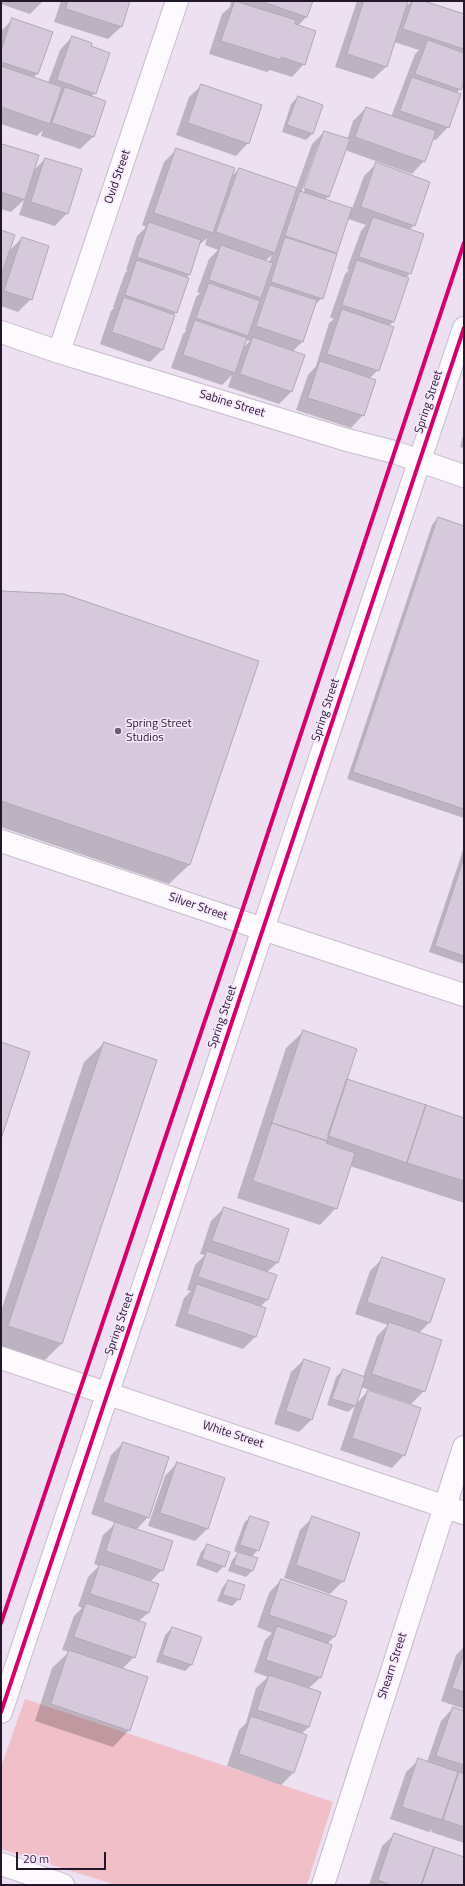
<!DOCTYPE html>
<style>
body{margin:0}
#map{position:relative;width:465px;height:1886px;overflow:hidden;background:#ece0f1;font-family:"Titillium Web",sans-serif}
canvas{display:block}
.frame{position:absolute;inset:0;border:2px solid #25172b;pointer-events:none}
.scale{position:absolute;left:16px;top:1852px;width:90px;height:18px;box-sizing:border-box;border:2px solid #25172b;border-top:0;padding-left:5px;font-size:12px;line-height:14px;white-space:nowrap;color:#25172b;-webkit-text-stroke:3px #f9e9ff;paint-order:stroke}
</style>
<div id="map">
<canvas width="465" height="1886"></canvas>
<div class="frame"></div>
<div class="scale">20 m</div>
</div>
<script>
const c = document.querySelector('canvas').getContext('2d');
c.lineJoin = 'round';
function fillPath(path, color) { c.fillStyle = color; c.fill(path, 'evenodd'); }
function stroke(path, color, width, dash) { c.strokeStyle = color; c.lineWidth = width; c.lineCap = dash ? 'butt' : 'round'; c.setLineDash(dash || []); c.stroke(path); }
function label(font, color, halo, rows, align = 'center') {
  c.font = font + ' "Titillium Web",sans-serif'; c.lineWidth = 3; c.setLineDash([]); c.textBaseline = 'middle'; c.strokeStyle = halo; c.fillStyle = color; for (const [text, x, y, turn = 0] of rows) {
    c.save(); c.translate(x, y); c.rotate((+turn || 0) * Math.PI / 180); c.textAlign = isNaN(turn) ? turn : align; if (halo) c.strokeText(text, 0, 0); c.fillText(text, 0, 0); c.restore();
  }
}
const green = new Path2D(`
 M25,1699L333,1802L307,1885H116L1,1849V1767Z`);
const shadow = new Path2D(`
 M1,1H43L30,14L1,4Z
 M61,1H129L121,27L108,39L54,22Z
 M231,1H312L306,17L298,26L304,64L292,77L270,70L267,72L209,54L222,14L230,7Z
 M357,1H407L405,7L412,1H421L464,15V82L456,94L448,127L436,140L432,139L424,161L412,174L345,150L328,197L325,200L352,209L364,176L376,164L414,225L409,231L410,273L406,278L393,322L389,326L378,370L369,379L363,415L351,428L296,410L308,375L316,366L329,323L334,319L330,317L345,274L349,270L347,269L361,231L366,225L348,219L334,254L322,298L314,306L302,342L292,352L291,392L279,404L228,387L232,375L222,385L171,368L183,334L186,331L185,330L196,297L200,293L197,292L209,259L218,250L205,245L207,238L199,245L189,275L186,278L176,312L173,315L163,349L150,362L100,344L111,311L114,308L113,307L125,273L128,270H126L137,236L146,227L142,225L164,162L177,149L231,177L239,169L296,189L312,144L324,132L347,140L353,121L366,108L391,117L415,54L419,50L394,42L386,67L373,79L335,67ZM318,145H320L303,194L301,193ZM272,255L269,263L265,261ZM246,340L250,341L243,348Z
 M13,19L51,32L37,74L33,78L48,83L60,50L72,37L95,93L91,97L105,102L93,137L80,149L41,136L43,130L37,136L1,124V31Z
 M202,85L248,143L236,156L176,135L189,97Z
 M298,97L322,106L312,134L306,140L282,132L291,104Z
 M2,145L37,156L33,171L45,159L67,213L55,226L19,215L24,200L11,212L1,209Z
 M1,231L8,252L22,238L31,299L18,312L1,306Z
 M464,432V448L460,447Z
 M438,518L464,527V818L347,779L432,525Z
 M1,592L189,865L169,884L1,827Z
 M464,847V964L429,952Z
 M303,1032L346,1079L464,1119V1203L350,1166L336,1208L320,1225L237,1198L286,1048Z
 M104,1043L156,1060L61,1344L42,1363L1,1350V1311L84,1062Z
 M224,1208L288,1230L277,1263L267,1272L276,1275L267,1300L260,1307L255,1337L243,1349L175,1326L184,1298L191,1291L187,1290L195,1265L205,1255L200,1254L211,1221Z
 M382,1259L429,1323L419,1333L424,1391L411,1404L361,1387L356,1404L368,1391L404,1455L392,1468L340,1450L355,1406L348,1412L327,1405L336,1377L343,1370L363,1377L377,1336L388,1325L355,1314L370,1271Z
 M304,1360L328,1368L311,1420L299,1432L274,1424L291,1372Z
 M123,1443L148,1517L136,1530L162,1570L150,1582L148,1613L139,1621L134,1657L122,1669L129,1730L113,1747L35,1721L52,1668L69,1652L62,1650L74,1616L82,1608L78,1606L88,1577L99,1566L94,1564L103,1535L116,1523L91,1514L111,1455Z
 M177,1463L224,1479L207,1529L195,1541L148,1526L165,1476Z
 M250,1517L258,1550L251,1557L256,1559L252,1571L246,1577L228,1571L232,1560L239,1553L234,1551L244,1523Z
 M312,1518L343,1581L330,1594L284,1578L300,1530Z
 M207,1545L224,1566L217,1573L196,1565L201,1552Z
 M281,1580L346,1602L334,1637L327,1644L331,1645L320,1678L308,1689L309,1727L301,1734L294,1772L281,1785L227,1766L239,1730L246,1723L256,1688L268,1677L254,1672L265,1640L272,1633L257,1627L269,1593Z
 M228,1581L239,1599L232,1606L217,1601L222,1588Z
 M172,1628L192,1664L185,1671L156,1662L165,1635Z
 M464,1647V1709L441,1701L456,1655Z
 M453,1708L464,1712V1843L431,1832L433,1828L429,1832L390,1819L406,1772L419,1760L427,1762L441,1721Z
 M395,1834L431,1852L436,1848L464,1858V1885H369L382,1846Z`);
const building = new Path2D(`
 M68,1H130L122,27L66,9Z
 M235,1L296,20L295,24L316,31L305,65L281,57V60L221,41Z
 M261,1H313L307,17Z
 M364,1H408L387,67L347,54Z
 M413,1H424L464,14V49L403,29Z
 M12,18L53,32L38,74L1,62V51Z
 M72,36L92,43L91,46L110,53L96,94L57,80Z
 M428,40L464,53V82L461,90L415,74Z
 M1,66L62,87L50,124L1,107Z
 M412,77L461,94L449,128L400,111Z
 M201,84L262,105L249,144L188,123Z
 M65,87L106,101L94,137L52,123Z
 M298,96L323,105L313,134L287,125Z
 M366,107L436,131L425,162L355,137Z
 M324,131L350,139L329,197L304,188Z
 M2,144L39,155L25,200L1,192Z
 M176,148L235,168L213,233L154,213Z
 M45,158L82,169L68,214L31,202Z
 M376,162L430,182L415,226L361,207Z
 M239,168L297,188L275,253L216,232Z
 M300,191L352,208L337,253L285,236Z
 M373,217L424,234L411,274L359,257Z
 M149,222L201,240L190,275L137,257Z
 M1,230L15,235L1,276Z
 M22,237L49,246L32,300L4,291Z
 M285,237L337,254L323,299L271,282Z
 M221,245L273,263L261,298L209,280Z
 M137,260L189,278L177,313L125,295Z
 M357,260L409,278L394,322L342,305Z
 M209,283L260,301L248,336L196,318Z
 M270,285L317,300L303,342L256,326Z
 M124,297L175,315L163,350L112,332Z
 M342,309L394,327L379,371L327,354Z
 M195,320L247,338L235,373L183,355Z
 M253,337L305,355L292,392L240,374Z
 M320,361L376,380L364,416L308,398Z
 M438,517L464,526V809L353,772Z
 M1,591L64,594L259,661L190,865L1,801Z
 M464,858V956L435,946Z
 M303,1030L357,1049L327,1141L272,1123Z
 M1,1042L30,1052L1,1139Z
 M104,1042L157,1060L62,1344L8,1326Z
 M347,1079L426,1105L407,1163L328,1136Z
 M426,1105L464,1118V1181L407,1163Z
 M272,1123L327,1141L326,1143L355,1153L337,1209L253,1181Z
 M224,1207L289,1229L278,1263L212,1241Z
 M207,1251L277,1275L268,1300L198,1277Z
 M382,1257L445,1279L430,1323L367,1302Z
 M197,1284L266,1308L256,1337L187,1314Z
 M389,1322L442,1340L425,1392L372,1374Z
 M304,1359L330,1368L312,1420L286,1411Z
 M343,1369L365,1377L356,1406L332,1399Z
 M368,1390L421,1408L405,1456L352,1438Z
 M123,1442L169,1457L149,1518L103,1502Z
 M177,1462L225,1478L208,1529L160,1513Z
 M250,1516L269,1522L259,1551L240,1545Z
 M312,1516L360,1533L344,1582L296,1565Z
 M115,1522L173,1541L163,1571L106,1551Z
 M207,1544L230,1552L225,1567L202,1559Z
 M238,1552L258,1558L253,1571L234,1565Z
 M100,1564L159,1584L149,1613L90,1594Z
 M281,1579L347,1601L335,1637L269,1615Z
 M228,1580L245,1585L240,1600L223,1595Z
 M86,1603L146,1623L135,1658L74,1637Z
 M277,1626L332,1645L321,1678L266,1660Z
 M172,1627L202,1637L192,1665L162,1655Z
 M69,1650L148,1677L130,1731L51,1704Z
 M464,1654V1692L452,1688Z
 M269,1675L321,1692L309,1727L257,1710Z
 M453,1707L464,1711V1765L436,1756Z
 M251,1716L307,1735L294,1773L239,1754Z
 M418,1758L458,1772L442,1820L402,1807Z
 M459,1772L464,1774V1827L443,1820Z
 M394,1833L434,1847L421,1885H391L378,1880Z
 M435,1847L464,1857V1885H422Z`);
const minor = new Path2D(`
 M1,332L59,352L347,440L394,452L464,476
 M59,352L177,1
 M1,841L263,929
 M1,1358L464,1513
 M1,1864L63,1885
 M323,1885L464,1447`);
const tertiary = new Path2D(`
 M263,929L464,995
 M1,1712L464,328`);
const cycleway = new Path2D(`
 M1,1623L239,920L464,243
 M1,1712L464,328`);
const markers = [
 [118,731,4,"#6b5d70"]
];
const streetNames = [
 ["Ovid Street",118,177,-71],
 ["Spring Street",429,402,-72],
 ["Sabine Street",232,404,17],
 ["Spring Street",326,710,-72],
 ["Silver Street",198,907,19],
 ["Spring Street",223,1017,-71],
 ["Spring Street",120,1324,-71],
 ["White Street",233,1435,18],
 ["Shearn Street",393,1666,-72]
];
const poiNames = [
 ["Spring Street",126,724],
 ["Studios",126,738]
];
fillPath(green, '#f0bfc8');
fillPath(shadow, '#0003');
fillPath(building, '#d6c9db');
stroke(building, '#b2a6b7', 1);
stroke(minor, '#c8bbcc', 24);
stroke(tertiary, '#c8bbcc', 24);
stroke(minor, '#fcfafd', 22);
stroke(tertiary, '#fcfafd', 22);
stroke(cycleway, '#d6006c', 4);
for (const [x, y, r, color] of markers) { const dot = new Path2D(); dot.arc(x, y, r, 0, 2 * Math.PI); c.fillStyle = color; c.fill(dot); stroke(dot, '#f9e9ff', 1.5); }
label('12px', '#25172b', '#f9e9ff', streetNames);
label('12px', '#25172b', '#f9e9ff', poiNames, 'left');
</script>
